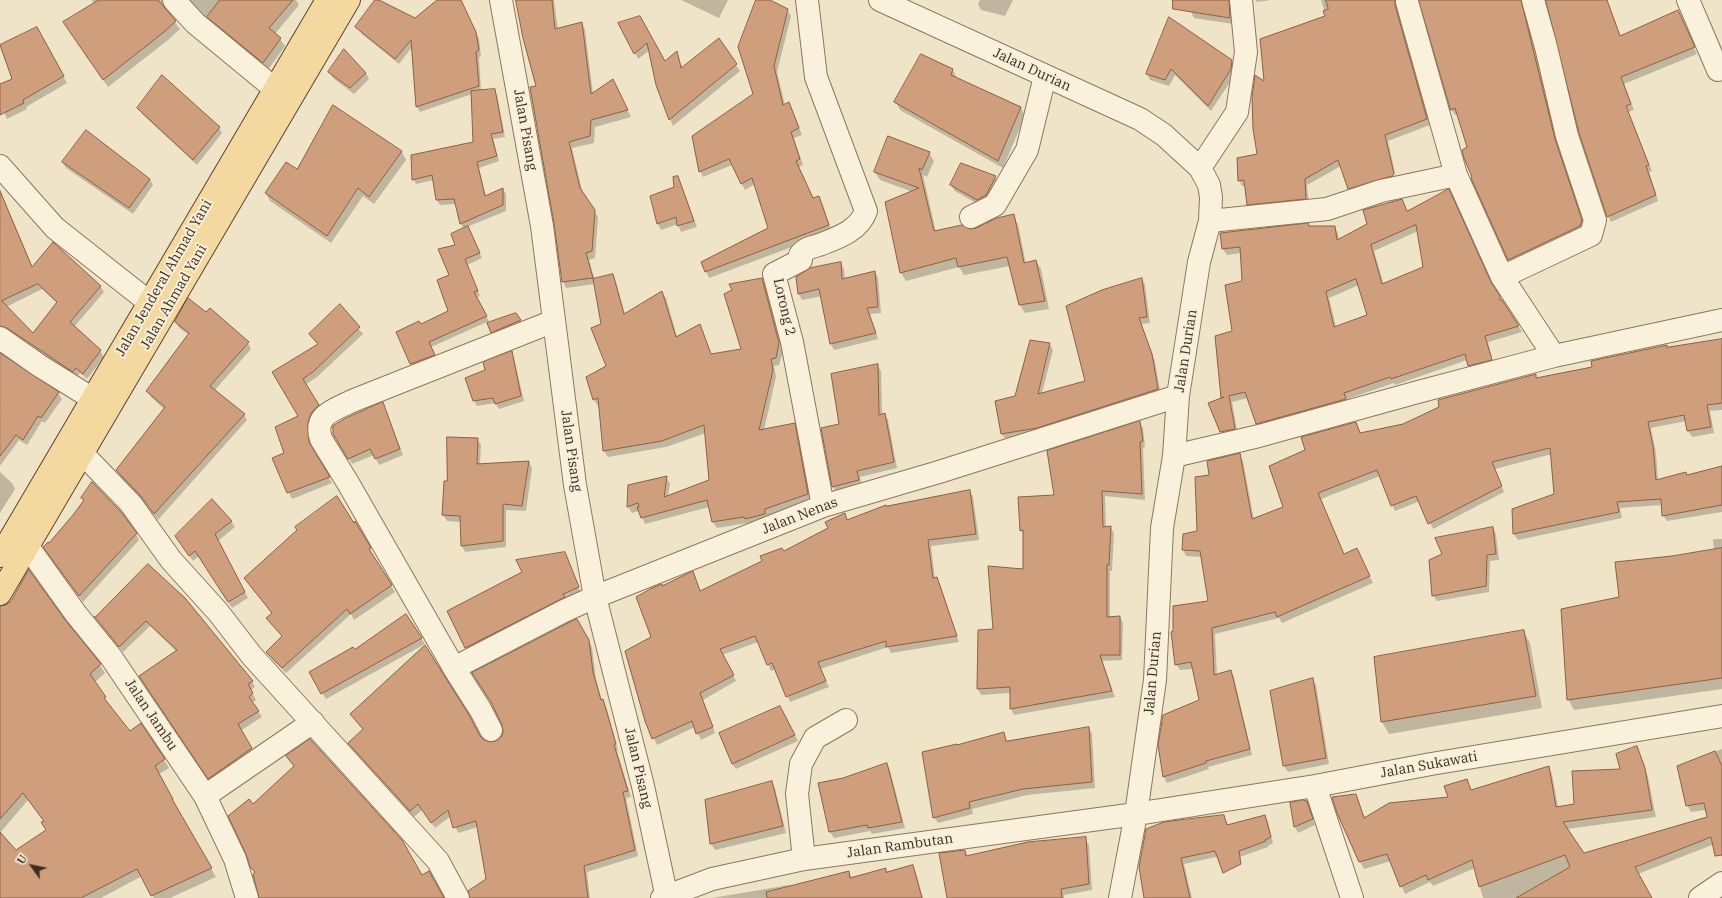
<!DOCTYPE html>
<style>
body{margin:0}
#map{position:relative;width:1722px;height:898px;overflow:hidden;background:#f0e4c8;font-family:"IBM Plex Serif",serif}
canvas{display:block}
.north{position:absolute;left:12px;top:846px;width:40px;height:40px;-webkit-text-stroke:3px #f7eed8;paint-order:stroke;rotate:303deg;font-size:11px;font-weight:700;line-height:16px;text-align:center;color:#3d2e20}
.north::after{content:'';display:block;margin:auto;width:14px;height:18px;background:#3d2e20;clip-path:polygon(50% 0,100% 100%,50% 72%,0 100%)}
</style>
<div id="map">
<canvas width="1722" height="898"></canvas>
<div class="north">U</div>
</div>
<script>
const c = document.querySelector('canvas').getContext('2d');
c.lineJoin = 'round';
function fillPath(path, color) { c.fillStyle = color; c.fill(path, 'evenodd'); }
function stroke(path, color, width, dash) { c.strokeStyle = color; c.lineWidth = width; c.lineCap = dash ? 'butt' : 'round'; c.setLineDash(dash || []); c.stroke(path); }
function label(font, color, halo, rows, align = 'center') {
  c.font = font + ' "IBM Plex Serif",serif'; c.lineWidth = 4; c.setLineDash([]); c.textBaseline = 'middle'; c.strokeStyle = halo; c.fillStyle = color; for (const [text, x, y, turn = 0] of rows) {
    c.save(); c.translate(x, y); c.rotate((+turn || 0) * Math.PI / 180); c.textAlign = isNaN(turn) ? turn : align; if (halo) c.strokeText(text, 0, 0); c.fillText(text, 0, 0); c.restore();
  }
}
const shadow = new Path2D(`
 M92,0H169L166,4V10L180,29L168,40L108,87L64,23L94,4Z
 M189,0H296L299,5L275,34L280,39L285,46L268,70L213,25L208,17L212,11L205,17Z
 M376,0L415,20L465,10L479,39L481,56L479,58L481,91L494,90L497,95L505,137L493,139L499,161L479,168L486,196L503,189L506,194V211L467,227L482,258L467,265L480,296L475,298L489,321L431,347L437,360L414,369L397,333L420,326L449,311L451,276L456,246L464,229L461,224L456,204L440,205L437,200L434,180L416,184L413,179L474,143L472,94L420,112L417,107L412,47L399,64L362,34L359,29Z
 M516,0H554L558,30L582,23L585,30L593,94L616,87L631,117L595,127L594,143L572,148L583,194L598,217L595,258L589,260L595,280L612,275L616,282L625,314L662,292L666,298L677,337L700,326L712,355L742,350L762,279L765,285L783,351L779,365L774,366L776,377L764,430L794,424L798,430L811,500L768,516V520L749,525L748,523L717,528L713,522L709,507L645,524L639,511L632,513L628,507L666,477L670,484L668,496L710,480L706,433L666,447L608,457L604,451L600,406H598L594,400L587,377L607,366L602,324L595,284L566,288L563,281L537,86Z
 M681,0H728L719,18Z
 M757,0H768L787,10L791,16L777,72L785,105L788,103L792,109L802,135L794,138L803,165L799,167L813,199L819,197L822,203L832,232L709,278L702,263L769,229L755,184L745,190L732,165L703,177L700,171L754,95Z
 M980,0H1013L1005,16L981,10L978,4Z
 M1190,0H1234L1233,24L1194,18L1191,12Z
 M1255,0H1271L1257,2Z
 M1321,0H1401L1398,6V12L1430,125L1388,141L1395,173L1348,188L1341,166L1307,185L1309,204L1251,210L1248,204L1246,186H1242L1239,180L1258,155L1265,83L1326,17Z
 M1420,0H1526L1524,3V10L1537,57L1558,146L1585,227L1513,266L1472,178L1468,148L1458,114L1455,115L1451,109Z
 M1547,0H1607L1621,37L1678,11L1697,54L1624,84L1634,110L1628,112L1652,171L1649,172L1658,201L1611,222L1608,216Z
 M640,17L665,62L677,52L683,69L718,40L740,71L673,126L657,85L650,50L638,59L635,53Z
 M1169,19L1231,61L1235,67L1234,76L1211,111L1175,75L1169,86L1150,80L1147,74Z
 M36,28L67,83L26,107L27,109L7,119L0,103V85L13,79Z
 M953,70L957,79L1021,108L1025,116L1003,168L900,110L896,102Z
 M329,72L366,73L369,79L354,94L333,78Z
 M334,106L402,152L406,160L374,204L363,196L331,243L270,201L266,193L297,170Z
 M138,108L219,127L222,133L197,165L142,114Z
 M929,153L934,161L927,177L923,175L936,232L970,230L1013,216L1018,224L1026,264L1036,261L1041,269L1049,309L1025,313L1020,305L1010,266L964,275L959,267L906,281L901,273L913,192L880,180L875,172Z
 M63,162L150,179L153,185L133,214L66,168Z
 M1396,175L1397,180L1352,195L1349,189Z
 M678,177L697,227L681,232L678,224L661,230L658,224L675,188Z
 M995,177L999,183L981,206L955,191L951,185Z
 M1402,200L1407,212L1493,287L1522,332L1488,342L1494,366L1472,372L1467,360L1395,385L1394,383L1347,399L1349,405L1260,430L1248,398L1232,402L1238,435L1224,438L1209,404L1223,398L1233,332L1243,282L1241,253L1227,255L1223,249L1310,227H1334L1338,233L1339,240L1369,225ZM1418,231L1424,268L1384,285L1374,251ZM1359,285L1368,316L1336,327L1329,298Z
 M0,208L14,224L33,268L100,286L104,292L74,327L100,351L104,357L87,379L80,373L77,377L11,334L0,332ZM42,289L57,303L33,334L6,307Z
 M841,263L844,269L845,280L875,272L878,278L881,313L870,314L878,339L834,350L831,344L822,296L802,300L799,294Z
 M1142,279L1145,285L1150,323L1141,324L1155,362L1161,395L1006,440L1002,434L996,402L1016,396L1049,343L1053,350L1042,393L1086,382Z
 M340,306L363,334L317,377L305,385L321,412L310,429L312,449L332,483L292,499L273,459L286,454L299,417L273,372L318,345L310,334Z
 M516,314L524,327L495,338L492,332Z
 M176,322L248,343L251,349L215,390L244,414L247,420L158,520L145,502L120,476L117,470L164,409L151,397L147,391L189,335L179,328Z
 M1722,340V410L1710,411L1714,433L1692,437L1688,431L1686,421L1651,428L1656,453L1658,480L1687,476L1722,467V512L1667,521L1663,515L1662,505L1620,508L1622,518L1518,540L1514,534L1555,495L1552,454L1495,469L1504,492L1433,529L1420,501L1395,511L1380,476L1321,499L1344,555L1357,549L1373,583L1282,623L1279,618L1215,634L1217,676L1230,671L1234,677L1252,755L1208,767L1209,769L1167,783L1164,777L1159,745L1200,701L1193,669L1180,670L1176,664L1209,602L1202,557L1186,556L1183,550L1198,532L1210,476L1239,454L1243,461L1254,520L1284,508L1307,451L1356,423L1361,434L1403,425L1535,375L1537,379L1593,368L1666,346L1668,348Z
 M511,353L514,358L524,401L499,409L495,403L477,406L474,400L487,371Z
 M0,354L58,393L62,399L45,423L42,421L27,445L19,440L0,466Z
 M877,365L881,371L882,415L884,414L888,420L897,468L860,477L862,486L837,493L833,487L840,425Z
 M382,403L403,455L379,465L374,455L352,464L334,434Z
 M1139,422L1143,428L1145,447L1143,448L1145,500L1105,496L1106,527H1110L1114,533L1112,571H1110V618L1120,617L1123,623L1122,660L1102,661L1115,697L1014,715L1011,709V693L981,695L978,689L994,630L1024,570V535L1021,530L1055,496Z
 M477,439L481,445L480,465L529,462L532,468L526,511L506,510V547L465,552L462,546L461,522L447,521L443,515L448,481Z
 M0,472L12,483L15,489L0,513Z
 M970,491L973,497L979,540L931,546L935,579L937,578L940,584L959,642L891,653L888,647L820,669L829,687L790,702L776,669L771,671L758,642L722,655L736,681L703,700L715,733L701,740L695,727L657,745L646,721L653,637L662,587L693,573L701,592L784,552L829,528L844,514L848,520L886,507Z
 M83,498L136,534L139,540L83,602L48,553L49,545L84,501Z
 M231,521L235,527L218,541L248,598L232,608L199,556L193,561L180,543Z
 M355,523L373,555L372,556L395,592L354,620L351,614L286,673L271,658L268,652L283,637L267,618L272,614L249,584Z
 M1493,528L1496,534L1499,560L1490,561L1489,592L1437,601L1433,595Z
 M1713,539H1722V689L1574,710L1568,699L1620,598L1672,557L1714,550Z
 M564,553L581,593L469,654L448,611Z
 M148,566L252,681L255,687L251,690L256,700L252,703L262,717L240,731L255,755L213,784L144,682L177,652L150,626L123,652L96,618Z
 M0,608L65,622L100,665L105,673L95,682L109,706L130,733L140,725L164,760L169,768L159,774L177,807L176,808L216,877L170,898H154L142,876L101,898H0V833L16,851L47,830L44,822L28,800L0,833Z
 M577,620L592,647L596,679L602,701L606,706L618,750L617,751L631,797L626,798L638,856L587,872L590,898H476L487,879L478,827L458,833L451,816L435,828L422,810L414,817L353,749L349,743L364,730L352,714L480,738L483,741L490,743L497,742L503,737Z
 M1523,631L1530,643L1542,708L1389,734L1382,722L1375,657Z
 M421,638L425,644L326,699L310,673L354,650Z
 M1312,679L1316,685L1329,764L1288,772L1284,766L1271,691Z
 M783,713L798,741L736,769L732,764Z
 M1089,728L1092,734L1095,788L1027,795L972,809L973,814L938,823L934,817L957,746L1003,733L1008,742Z
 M1636,747L1648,777L1656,817L1567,829L1584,855L1708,818L1706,810L1691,812L1687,805L1678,766L1722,749V857L1717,843L1638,874L1651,898H1483L1475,868L1433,886L1430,882L1405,894L1391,861L1364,869L1360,862L1356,795L1365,818L1449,798L1466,780L1472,791L1548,767L1552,774L1558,807L1575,805L1621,770Z
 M886,764L890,770L905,828L872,834L870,831L834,838L830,832L819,784L843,779Z
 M772,782L775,788L786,833L715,850L711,844L706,800Z
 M1306,802L1315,825L1298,833L1295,827Z
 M1223,816L1228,826L1265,816L1268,822L1273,843L1268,846V847L1231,860L1225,855L1184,864L1192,898H1145L1140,867Z
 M1085,839L1089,845L1092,890L1064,895V898H948L965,851L968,857Z
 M913,866L916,873L923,898H712L789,885L790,887L849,872L852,878L885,869L888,873Z`);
const building = new Path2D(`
 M99,0H158L176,21L164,32L103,80L63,22Z
 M220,0H293L269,28L281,38L263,63L207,17Z
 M375,0H379L415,18L437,0H461L476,32L479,50L476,52L479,86L416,107L411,40L395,59L355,27Z
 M516,0H552L555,29L582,22L591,94L613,79L628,110L591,120L590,136L569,142L580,188L595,210L592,251L586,253L593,278L562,282L554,224L530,87L536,86L523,38Z
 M756,0H770L788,9L774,66L783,105L789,102L799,128L791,132L800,159L796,161L813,198L819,196L829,225L705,272L701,262L768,228L752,178L741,184L729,159L699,172L692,136L753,94L738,47Z
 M1173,0H1229L1230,18L1173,9Z
 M1326,0H1395V5L1427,119L1385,135L1394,174L1392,176L1348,189L1338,160L1305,179L1306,199L1247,205L1244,180L1238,181L1237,158L1257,154L1253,129L1252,97L1255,75L1264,81L1260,39L1325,16L1323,11L1328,9Z
 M1419,0H1521L1555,139L1582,220L1580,226L1508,260L1471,178L1472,177L1464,158L1462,150L1467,147L1455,108L1451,110Z
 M1546,0H1607L1620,36L1678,10L1695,47L1621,77L1631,104L1626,106L1649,165L1646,166L1656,195L1607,217L1579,133Z
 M640,16L665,61L677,51L681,68L719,38L737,64L669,120L656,85L647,43L634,54L618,23Z
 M1169,17L1232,60L1231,69L1208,106L1171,69L1165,80L1146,74Z
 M37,27L64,76L23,100L24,103L0,115V84L12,79L0,45Z
 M344,49L366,73L350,88L328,72Z
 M921,54L953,69L951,75L1021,107L998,161L894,102Z
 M162,75L220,127L193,160L137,108Z
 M495,89L503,132L491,134L497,156L477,162L485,196L503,188V205L460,224L454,199L436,200L432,175L412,180L411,155L473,142L471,91Z
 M333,105L402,151L369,197L358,188L327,236L265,193L286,162L297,169Z
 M86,130L150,179L129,208L62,162Z
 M888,136L930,152L922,170L919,168L934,231L962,225L970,229L976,228L997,218L1014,214L1024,263L1036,260L1045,301L1019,305L1007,257L958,267L956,258L900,273L885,202L919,188L874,172Z
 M961,163L996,176L986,195L977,200L950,185Z
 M678,176L694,221L677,226L676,217L657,224L650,196L674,187L673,177Z
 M1449,189L1491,282L1500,296V300H1502L1519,326L1485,336L1492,360L1468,366L1465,354L1391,379L1390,377L1344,393L1346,399L1256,424L1245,392L1229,396L1235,429L1220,432L1208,403L1224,397L1221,398L1215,336L1232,331L1225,285L1242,281L1240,247L1222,249L1220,233L1308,223L1309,226H1335L1337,240L1367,224L1363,210L1402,199L1407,211ZM1416,225L1423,267L1382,284L1371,245ZM1356,279L1367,315L1334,327L1326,292Z
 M0,191L32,267L53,242L101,286L70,322L101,350L83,374L76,368L73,372L7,328L0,326ZM38,284L57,302L33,333L2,301Z
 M468,226L480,253L465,259L478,291L474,292L487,316L429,342L435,355L410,364L396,332L419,321L421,324L448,311L437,280L449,275L438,249L455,245L451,234Z
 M841,262L842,279L875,271L878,307L867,308L876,333L830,344L819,289L798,294L796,277L810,268Z
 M613,274L624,314L662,291L676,337L700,324L711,354L741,349L724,294L732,290L729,284L762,278L779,343L776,358L771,359L773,370L759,430L795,423L808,494L765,509V514L745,519L744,517L712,522L707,500L641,518L637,507H639L638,503L627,507L628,485L667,476L664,497L709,480L704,425L662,441L603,451L598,398L593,400L586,377L606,366L591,328L601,324L593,279Z
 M1142,278L1147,317L1139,318L1152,354L1158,389L1037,428L1001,434L995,401L1015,396L1030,340L1050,343L1038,394L1085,381L1066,306L1102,290Z
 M188,298L206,312L210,308L249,342L210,386L245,414L154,514L140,495L116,470L165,407L146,391L189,333L175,322Z
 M340,304L360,327L314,371L303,379L319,405L311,413L308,423L309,442L330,477L287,493L272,458L284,453L275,427L298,416L272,372L318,344L309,334Z
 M516,313L521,320L491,333L487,323Z
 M1722,339V403L1707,405L1711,427L1687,431L1684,415L1648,422L1653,446L1656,480L1686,472L1687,475L1722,466V505L1662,516L1661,499L1617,502L1619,512L1513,534L1512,509L1554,494L1550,448L1492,462L1502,486L1428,524L1416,496L1391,506L1377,470L1318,493L1344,554L1357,548L1370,576L1277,617L1275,612L1212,628L1214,675L1231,670L1250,749L1206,761V763L1163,777L1158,745L1163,715L1199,700L1191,662L1175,665L1171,632L1173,631V606L1208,601L1200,551L1182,550L1183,534L1197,531L1195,477L1209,475L1207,461L1240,453L1252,519L1283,507L1269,466L1305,450L1301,437L1356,422L1360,433L1403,424L1439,407L1438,400L1536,374V378L1592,367L1591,361L1667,345V347Z
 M512,351L521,396L495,404L493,398L473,401L465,378L485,370L483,362Z
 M0,353L59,392L41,418L38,416L23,440L16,435L0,456Z
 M878,364L879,415L885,413L894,462L857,471L859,480L832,487L821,428L839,424L831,374Z
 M383,402L400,449L375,459L370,449L348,459L333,434V426L344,419Z
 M1140,421L1143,441L1140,442L1142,494L1102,491L1103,527L1111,526L1109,565H1107V617L1120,616V655H1100L1112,691L1010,709V687L977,689L978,630L993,629L988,566L1023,569V530L1020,531L1018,497L1054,495L1047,451Z
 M447,437L478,438L477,464L529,461L522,506L503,504V541L461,546L460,516L442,515L444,481H447Z
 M92,482L121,512L137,533L79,596L43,547L48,542L49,543L73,515L84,500L81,498Z
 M970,490L976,534L928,540L933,578L937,577L957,636L886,647V641L818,662L826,681L786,697L772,663L767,665L755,636L720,649L734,675L700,693L713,727L696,734L692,721L652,739L645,721L625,651L651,637L636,597L652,588L662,584V586L693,571L700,591L762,561L760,556L782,548L784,551L828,528L825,522L845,513L847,520L886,505V506Z
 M337,496L354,523L355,521L371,548L369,549L392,585L350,614L347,609L282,668L266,652L282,636L266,618L272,613L244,578L297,530L295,527Z
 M212,499L232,521L215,534L245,592L228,602L195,551L189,556L175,536Z
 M1493,527L1496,554L1487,555L1486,586L1432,596L1429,560L1442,554L1435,538Z
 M1722,548V678L1567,700L1561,609L1619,597L1615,562L1672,556Z
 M565,552L579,587L563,594L565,597L465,648L447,611L522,572L516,560Z
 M148,564L185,598L253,681L248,684L253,693L249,697L259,711L238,724L252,748L208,779L139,676L177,650L146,621L119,647L94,616L95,617Z
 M29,570L66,621L101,664L90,674L106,697L104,698L130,731L141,723L165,759L155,766L173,799H172L212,868L151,896L137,869L81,898H0V832L16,850L46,830L41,822L44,821L23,793L0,819V606L6,605L11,601Z
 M406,614L422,638L321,694L309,672L353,647L355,649Z
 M577,619L589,640L593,672L601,700L603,699L616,744L614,745L628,791L623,792L635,850L584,866L588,898H470L468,891L486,879L476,821L453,828L448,810L431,823L418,804L410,811L348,743L363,729L350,714L425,645L469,715L480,736L484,740L490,742L496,741L502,736L503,731L502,725L491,702L472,673Z
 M1524,630L1536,696L1381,722L1374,657Z
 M1313,678L1326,758L1283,766L1270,691Z
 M780,706L795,735L732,764L719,733Z
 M1089,727L1092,782L1023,789L969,802L970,808L933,818L922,752L957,744V745L1004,732L1006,741Z
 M310,739L402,840L422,875L429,871L444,898H259L253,874L255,872L250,867L246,854L228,816L249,799L253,804L294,766L286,756Z
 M1637,746L1645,768L1652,810L1563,822L1584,853L1707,817L1704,803L1686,806L1677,766L1715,751L1722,766V855L1715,856L1711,837L1635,867L1652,898H1516L1570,867L1565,855L1479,887L1472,860L1428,880L1426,875L1400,887L1387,854L1359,862L1337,813L1332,797L1356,794L1364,818L1389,803L1448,797L1444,786L1467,779L1471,790L1549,766L1556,807L1574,804L1572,771L1620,769L1616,754Z
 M887,763L902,822L868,828L867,825L829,832L818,783L843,778Z
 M772,781L783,826L710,844L705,800Z
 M1303,800L1307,801L1313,819L1294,827L1290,803Z
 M1224,815L1227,825L1265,815L1271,837L1265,840L1266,841L1239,851L1241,864L1223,873L1215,851L1181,858L1190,898H1144L1139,867L1146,829L1164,822Z
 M1086,837L1089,884L1061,889L1062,898H947L939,853L965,850L966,856L1028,842Z
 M913,865L922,898H767L766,892L849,871L850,878L886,868V872Z`);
const minor = new Path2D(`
 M174,0L195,23L275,89
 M501,0L542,226L575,485L595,597L643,786L667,898
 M807,0L816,77L866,211C859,231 837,238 819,245C812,247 805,248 800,255L801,260L774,274L792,342L823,506
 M880,0L1140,119L1164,135L1200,168L1209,185L1211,197L1210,221L1199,262L1178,396L1174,456L1162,528L1155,680L1136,814L1120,898
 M1688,0L1718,70
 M1407,2L1456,175L1502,277L1554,356
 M0,166L55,228L150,303
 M1200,168L1237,112L1246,52L1241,0
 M971,217L995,205L1027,150L1045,76
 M1210,221L1327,209L1381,191L1456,175
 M1502,277L1591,235L1595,220L1567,136L1546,47L1533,0
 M554,321L352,401C334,410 313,415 321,439L348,483L454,668L564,611L595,597L823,506L939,472L1178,396
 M0,338L40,366L93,399
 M82,453L131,504L171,560L218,612L252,656L438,861L458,898
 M1174,456L1259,436L1418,392L1554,356L1722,320
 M28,547L76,614L111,657L205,796L235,859L247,898
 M454,668L480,709L491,730
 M1315,786L1352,898
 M205,796L313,722
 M804,859L797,794L801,764L815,738L846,720
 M662,898L712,879L804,859L1136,814L1315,786L1431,764L1722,716
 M1700,898L1722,883`);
const major = new Path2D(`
 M0,556L327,0
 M0,594L349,0`);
const streetNames = [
 ["Jalan Durian",1032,70,25],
 ["Jalan Pisang",525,130,80],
 ["Jalan Jenderal Ahmad Yani",164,278,-60],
 ["Jalan Ahmad Yani",174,297,-60],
 ["Lorong 2",784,307,77],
 ["Jalan Durian",1186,351,-81],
 ["Jalan Pisang",571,451,82],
 ["Jalan Nenas",800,516,-21],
 ["Jalan Durian",1153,673,-85],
 ["Jalan Jambu",151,715,56],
 ["Jalan Sukawati",1429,765,-10],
 ["Jalan Pisang",638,768,77],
 ["Jalan Rambutan",900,846,-8]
];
fillPath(shadow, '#0003');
fillPath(building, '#cf9f7d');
stroke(building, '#8d5f41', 1);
stroke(minor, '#8d765c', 24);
stroke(major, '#5b4430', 24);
stroke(minor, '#faf1dc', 22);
stroke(major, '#f3d9a0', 22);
label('14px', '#3d2e20', '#f7eed8', streetNames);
</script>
